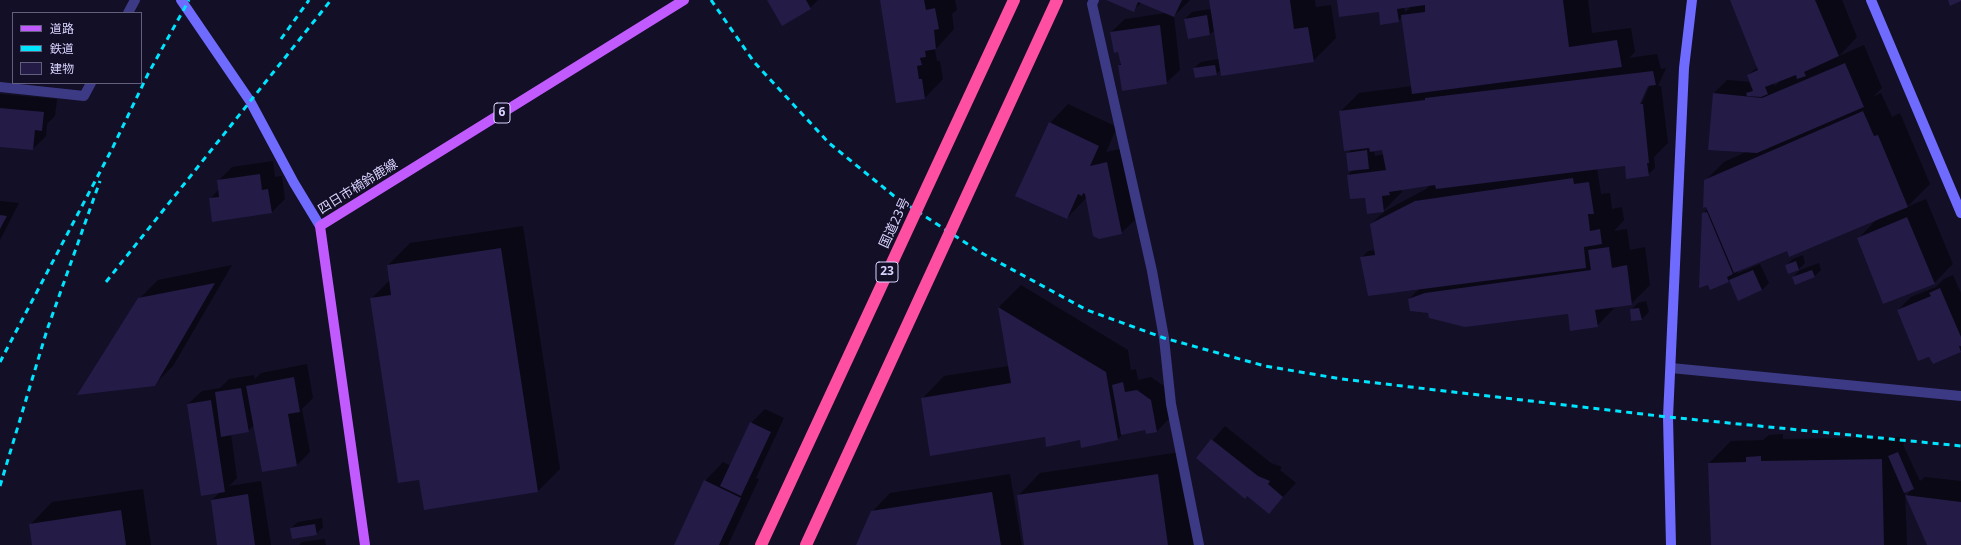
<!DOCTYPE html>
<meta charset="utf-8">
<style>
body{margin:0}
#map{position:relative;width:1961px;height:545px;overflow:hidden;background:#130f26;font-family:"Noto Sans","Noto Sans JP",sans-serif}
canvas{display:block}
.legend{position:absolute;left:12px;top:12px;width:130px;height:72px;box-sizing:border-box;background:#130f26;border:1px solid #625e7d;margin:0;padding:5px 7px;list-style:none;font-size:12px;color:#d9d4ff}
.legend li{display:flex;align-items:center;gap:8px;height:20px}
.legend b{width:20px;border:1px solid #625e7d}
</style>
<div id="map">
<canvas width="1961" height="545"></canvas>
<ul class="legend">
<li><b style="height:5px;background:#c25bff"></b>道路</li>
<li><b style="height:5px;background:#00e5ff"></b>鉄道</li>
<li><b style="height:11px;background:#241b47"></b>建物</li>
</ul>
</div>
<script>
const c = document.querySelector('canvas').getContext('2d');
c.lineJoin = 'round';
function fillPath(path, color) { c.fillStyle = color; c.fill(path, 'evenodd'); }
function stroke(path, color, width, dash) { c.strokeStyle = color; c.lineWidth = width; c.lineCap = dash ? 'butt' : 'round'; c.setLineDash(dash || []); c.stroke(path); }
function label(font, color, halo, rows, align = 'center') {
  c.font = font + ' "Noto Sans","Noto Sans JP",sans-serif'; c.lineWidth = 4; c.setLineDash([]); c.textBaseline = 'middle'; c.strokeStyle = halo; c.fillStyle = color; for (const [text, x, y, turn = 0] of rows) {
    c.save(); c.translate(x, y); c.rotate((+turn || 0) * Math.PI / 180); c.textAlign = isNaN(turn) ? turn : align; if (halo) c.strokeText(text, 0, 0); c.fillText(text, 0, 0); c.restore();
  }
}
const shadow = new Path2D(`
 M768,0H818L810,8Z
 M881,0H955L957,10L952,14L954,29L935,50L937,61H940L943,79L925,98Z
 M1110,0H1190L1174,16L1180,70L1166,83L1119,65L1121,63L1119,51L1111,32L1125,19L1166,13L1141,3L1133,11Z
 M1210,0H1315L1316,7L1331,5L1336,38L1313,61L1221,69L1217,74L1196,77L1194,68L1201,62L1219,59L1215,30L1210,34L1188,38L1185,19L1192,12L1211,9Z
 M1338,0H1588L1592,33L1631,28L1635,52L1629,58L1657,54L1661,69L1666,68L1658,86H1661L1668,143L1654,157L1655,168L1648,175L1626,165L1597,168L1601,194L1610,193L1612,209L1622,207L1624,220L1614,231L1627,229L1630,250L1645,247L1650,285L1631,304L1616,306L1597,326L1569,312H1429L1409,299L1419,289L1361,258L1368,251L1375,250L1371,224L1385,211L1426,189L1430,185L1401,189L1402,192L1383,211L1366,197L1348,175L1354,169L1347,154L1352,149L1340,112L1359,93L1412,86L1402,17L1398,21L1380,12ZM1411,6L1407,11L1405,12L1404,7ZM1647,85H1650L1639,109L1637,108ZM1383,148L1384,154L1375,156L1374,150Z
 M1731,0H1842L1857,37L1839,56L1864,45L1882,88L1873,97L1881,93L1892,117L1900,113L1930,184L1907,207L1926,199L1953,264L1934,283L1858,239L1877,219L1787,250L1740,270L1736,274L1760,264L1769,283L1762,290L1730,280L1728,282L1703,214L1708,208L1705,181L1724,162L1748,151L1714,93L1727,80L1751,82L1748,75L1758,67ZM1781,80L1775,86L1773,83Z
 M0,94L57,99L55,116L47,124L46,136L33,149L0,146Z
 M1068,104L1117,127L1106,152L1120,149L1135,220L1121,233L1086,198L1067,218L1050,123Z
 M273,161L275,177L282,176L285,199L272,212L210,199L219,189L218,181L232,167Z
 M0,201L19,203L0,240Z
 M523,226L560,469L538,491L420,478L372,298L390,280L388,265L410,243Z
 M1803,255L1805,263L1799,269L1786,265L1793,259Z
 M1819,263L1821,270L1814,277H1793L1800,270Z
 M232,265L173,366L154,385L139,299L158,280Z
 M1953,275L1961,293V351L1933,363L1930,355L1898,310L1911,297L1936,287L1944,279Z
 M1021,285L1128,350L1131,370L1136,369L1138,380L1151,377L1165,387L1170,418L1157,431L1146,429L1124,433L1118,439H1080L1046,435L922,399L944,376L1009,366L999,307Z
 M1646,301L1649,312L1642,319L1632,320L1631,310L1638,303Z
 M307,364L313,398L302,409L310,452L297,465L263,471L254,425L248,431L231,434L237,478L229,486L261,481L271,545H218L212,500L220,492L188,404L202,391L220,388L229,379L254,375L255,379L261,373Z
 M765,409L784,418L756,478L759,479L728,545H675L705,481L723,462L731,466L751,423Z
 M1225,426L1271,463L1282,467L1280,470L1296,483L1269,512L1197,458Z
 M1783,434V439L1903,437L1904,447L1920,481L1925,477L1961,481V545H1928L1907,495L1914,487L1905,491L1907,545H1712L1709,463L1731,441L1763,440L1769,435Z
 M1180,452L1194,545H1025L1018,496L1040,473Z
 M1010,474L1022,545H857L872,512L890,493Z
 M143,489L151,545H33L30,525L52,502Z
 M322,518L323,527L316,534L291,528L298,522Z
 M325,539L326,545H299L302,542Z`);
const building = new Path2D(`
 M767,0H806L811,9L782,26Z
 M880,0H924L926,10L935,8L939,29L934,30L936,49L925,51L926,57L920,58L922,65L917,66L919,79H922L925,99L896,103Z
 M1106,0H1182L1174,17L1138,2L1134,12Z
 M1209,0H1290L1294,29L1308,27L1314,62L1221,76Z
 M1337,0H1563L1569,47L1617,40L1622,67L1412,94L1401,15L1425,12V5L1397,9L1399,22L1380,25L1379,12L1339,17Z
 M1730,0H1815L1839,56L1804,72L1806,76L1797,79L1796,75L1765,87L1768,94L1761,97L1747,96L1746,93L1753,91L1747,75L1758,70Z
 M1948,0H1961V1L1950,6Z
 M1207,15L1210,35L1188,39L1184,19Z
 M1160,25L1167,84L1122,91L1118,65H1121L1118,52L1114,53L1110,32Z
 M1845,63L1864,107L1757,153L1708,150L1713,93L1762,98Z
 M1215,65L1217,75L1195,78L1193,68Z
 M1653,71L1656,85L1648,86L1640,104H1643L1649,163H1647L1649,176L1626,179L1625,166L1436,189L1435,185L1389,192L1390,195L1382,196L1384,212L1367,214L1365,198L1350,199L1347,175L1386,170L1382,150L1370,152L1369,148L1344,151L1339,111L1425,100V98Z
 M0,108L44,112L42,131L35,130L33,150L0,147Z
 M1863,111L1874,136L1878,135L1908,207L1789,257L1787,251L1734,273L1706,207L1703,208L1704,180Z
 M1049,122L1099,146L1090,166L1107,162L1122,234L1099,239L1093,236L1085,194L1083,193L1082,196L1078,194L1067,219L1015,196Z
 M1367,150L1369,169L1348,171L1346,153Z
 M260,174L262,190L268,189L272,213L212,222L209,198L219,197L217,180Z
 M1573,178L1574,184L1589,182L1594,214H1588L1590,231L1600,229L1602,244L1584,247L1586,268L1368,296L1360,257L1375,255L1370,224L1415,201Z
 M1707,212L1733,274L1727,277L1729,282L1710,290L1708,285L1699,288L1702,213Z
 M0,215L7,216L0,229Z
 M1907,217L1935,284L1883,304L1857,238Z
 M1609,247L1612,268L1627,265L1632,305L1595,310L1598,327L1570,331L1568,314L1465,327L1429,318L1428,313L1410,311L1408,299L1425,293L1591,270L1588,250Z
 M501,248L538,492L424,510L419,480L398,483L370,298L391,295L387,265Z
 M1796,261L1799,270L1788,274L1785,265Z
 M1753,270L1762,290L1738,301L1729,280Z
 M1812,270L1815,277L1795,285L1792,277Z
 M215,283L155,386L77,395L138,298Z
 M1940,288L1961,337V346H1959L1961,352L1933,364L1929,357L1918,361L1897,310L1931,296L1929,293Z
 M998,307L1106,372L1118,440L1081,448L1080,440L1046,447L1045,437L930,456L921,398L1011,383Z
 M1639,308L1642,320L1631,321L1630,309Z
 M294,377L300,412L288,414L297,466L262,472L246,386Z
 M1123,382L1125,392L1137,390L1151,400L1157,432L1146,434L1145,430L1121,435L1112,385Z
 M241,388L249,432L221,437L215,392Z
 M211,400L225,492L201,496L187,404Z
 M750,422L771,432L741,496L720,486Z
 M1211,439L1258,476L1270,481L1268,484L1283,497L1269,514L1247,496L1245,499L1196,458Z
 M1898,452L1914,489L1904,493L1888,456Z
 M1761,456V461L1882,459L1884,545H1711L1708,463L1746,462V457Z
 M1158,474L1168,545H1024L1017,495Z
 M704,480L741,498L719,545H674Z
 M992,492L1001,545H856L871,511Z
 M248,494L255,545H217L211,500Z
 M1905,495L1961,502V545H1927Z
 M121,510L126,545H32L29,524Z
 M315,524L317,535L292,539L290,528Z`);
const street = new Path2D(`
 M1094,0L1092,4L1152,271L1164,338L1171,404L1199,545
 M128,13L135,0
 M0,87L84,96L91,83
 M1671,368L1961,396`);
const secondary = new Path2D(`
 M181,0L250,101L294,183L320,226
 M1871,0L1961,213
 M1671,545L1668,417L1684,68L1692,0`);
const primary = new Path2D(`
 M365,545L320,226L684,0`);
const rail = new Path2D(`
 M711,0L754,62L829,143L894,196L978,251L1087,310L1164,338L1265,366L1342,379L1668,417L1961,446
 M281,39L309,0
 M106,282L331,0
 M0,362L112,149L148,74L189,0
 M0,486L47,330L100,181`);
const highwayBridge = new Path2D(`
 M761,545L1014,0
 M806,545L1057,0`);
const shields = [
 [502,113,16],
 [887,272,22]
];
const shieldNames = [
 ["6",502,113],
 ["23",887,272]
];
const streetNames = [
 ["四日市楠鈴鹿線",358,187,-32],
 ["国道23号",895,223,-65]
];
fillPath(shadow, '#0007');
fillPath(building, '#241b47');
stroke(street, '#3d3a85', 10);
stroke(secondary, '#6f6bff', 10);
stroke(primary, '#c25bff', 10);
stroke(rail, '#00e5ff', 3, [6, 5]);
stroke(highwayBridge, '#ff4fa3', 12);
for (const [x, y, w] of shields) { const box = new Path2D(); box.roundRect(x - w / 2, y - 10, w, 20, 3); c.fillStyle = '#130f26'; c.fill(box); stroke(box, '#d9d4ff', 1); }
label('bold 12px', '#d9d4ff', null, shieldNames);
label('13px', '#d9d4ff', '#130f26', streetNames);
</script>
